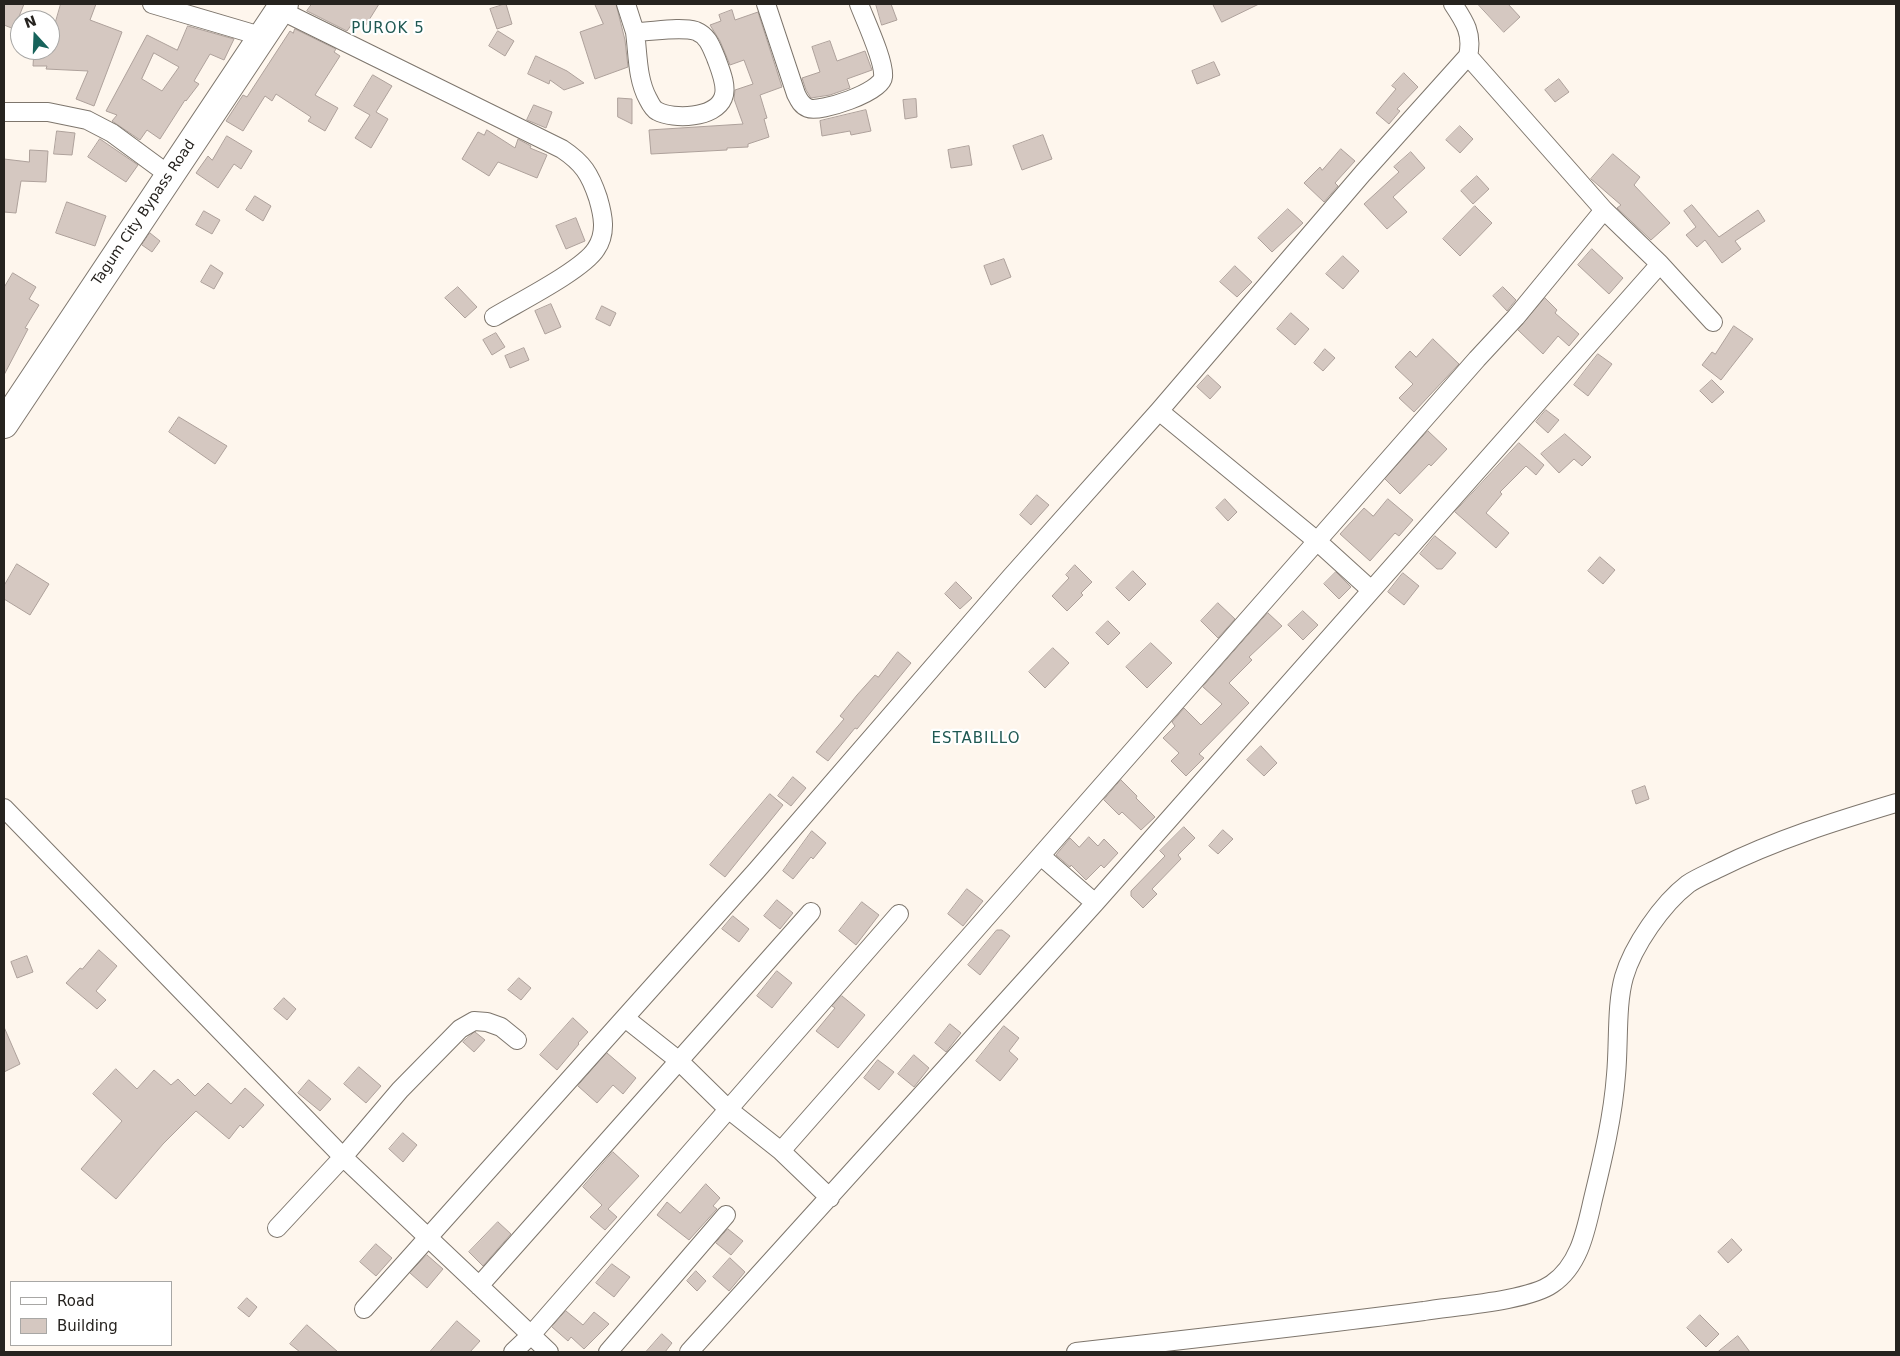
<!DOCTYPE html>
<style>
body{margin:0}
#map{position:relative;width:1900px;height:1356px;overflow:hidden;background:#fef6ed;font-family:"DejaVu Sans",sans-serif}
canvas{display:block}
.frame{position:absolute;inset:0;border:5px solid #26231f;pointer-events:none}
.legend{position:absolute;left:10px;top:1281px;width:162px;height:65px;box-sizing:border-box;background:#fff;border:1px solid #a8a7a5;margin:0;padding:6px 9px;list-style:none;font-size:15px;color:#26231f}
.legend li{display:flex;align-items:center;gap:10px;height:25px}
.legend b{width:25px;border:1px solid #a8a7a5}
.north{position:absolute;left:10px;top:10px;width:50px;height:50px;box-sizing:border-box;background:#fff;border:1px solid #a8a7a5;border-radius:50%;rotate:340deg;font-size:14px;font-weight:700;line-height:20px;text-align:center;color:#26231f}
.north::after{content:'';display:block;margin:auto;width:18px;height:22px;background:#17635b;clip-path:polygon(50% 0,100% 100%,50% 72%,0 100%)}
</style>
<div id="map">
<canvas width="1900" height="1356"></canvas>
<div class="frame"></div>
<ul class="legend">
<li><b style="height:6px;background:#fff"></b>Road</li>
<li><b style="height:14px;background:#d5c8c1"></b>Building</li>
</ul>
<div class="north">N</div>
</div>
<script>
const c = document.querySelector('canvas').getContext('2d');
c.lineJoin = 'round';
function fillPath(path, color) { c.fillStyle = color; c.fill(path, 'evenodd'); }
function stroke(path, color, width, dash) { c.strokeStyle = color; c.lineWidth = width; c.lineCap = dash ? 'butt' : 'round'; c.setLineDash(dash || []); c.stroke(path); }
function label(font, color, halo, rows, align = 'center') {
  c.font = font + ' "DejaVu Sans",sans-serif'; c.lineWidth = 4.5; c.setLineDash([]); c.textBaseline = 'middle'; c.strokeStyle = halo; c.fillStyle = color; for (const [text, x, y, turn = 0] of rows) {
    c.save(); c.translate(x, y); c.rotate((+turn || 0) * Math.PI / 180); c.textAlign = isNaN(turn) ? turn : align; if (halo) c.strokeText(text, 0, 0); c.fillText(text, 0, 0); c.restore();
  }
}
const building = new Path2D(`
 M4,4H24L14,29L4,25Z
 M61,4H96L90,20L122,32L94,106L76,99L88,71L46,69L47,66H33L34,50H50V41Z
 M312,4H379L364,28L354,21L347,31L307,11Z
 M506,4L512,24L497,29L490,9Z
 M595,4H616L625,40L628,67L595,79L580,32L603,24Z
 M876,4H891L897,20L882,25Z
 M1213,4H1259L1222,22Z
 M1478,4H1508L1520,17L1504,32Z
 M732,10L735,20L758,12L782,87L760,95L767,118L764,119L769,137L748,144V147L727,148V150L651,154L649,130L743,124L734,99L735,90L753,84L744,60L730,65L720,41L710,25L721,21L719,15Z
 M188,26L234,39L224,60L210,54L194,81L199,84L186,101L185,100L160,139L147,130L140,140L112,121L117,115L106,111L147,35L177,50ZM154,53L179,67L162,91L142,79Z
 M295,29L336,49L334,52L340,56L315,95L338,108L325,131L308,121L311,117L276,94L272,101L265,96L243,131L226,121L243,95L247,97L290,31L293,33Z
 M498,31L514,41L505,56L489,46Z
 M830,41L837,61L865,51L872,70L847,79L850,88L830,95L811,98L806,90L802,78L820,72L812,47Z
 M536,56L567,71L584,83L564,90L550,80L549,84L528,74Z
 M1214,62L1220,75L1197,84L1192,71Z
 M1404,73L1418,87L1397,109L1400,111L1389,124L1376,113L1396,89L1392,86Z
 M373,75L392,86L376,112L388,119L371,148L355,138L370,115L354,106Z
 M1559,79L1569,92L1555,102L1545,90Z
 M618,98L632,99V124L618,117Z
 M916,99L917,117L905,119L903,100Z
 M534,105L552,112L546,128L527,120Z
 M866,110L871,131L851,135L850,131L822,136L820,121Z
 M1460,126L1473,139L1460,153L1446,140Z
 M487,130L515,148L518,139L531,146L530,148L547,155L537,178L498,162L489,176L462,159L478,132L484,135Z
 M57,131L75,133L72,155L54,154Z
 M1043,135L1052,159L1022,170L1013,146Z
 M227,136L252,151L241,169L234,164L218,188L196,173L208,156L212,160Z
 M100,139L138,165L126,182L88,157Z
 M969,146L972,165L951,168L948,150Z
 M1341,149L1355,161L1335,183L1338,186L1324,202L1304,183L1320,167L1322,170Z
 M30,150L48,151L46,182L21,181L16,213L4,212V159L29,162Z
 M1411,152L1425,168L1393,197L1407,212L1387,229L1364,204L1399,172L1394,167Z
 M1613,154L1640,177L1634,185L1670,223L1651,240L1617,208L1621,205L1591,179Z
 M1477,176L1489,189L1473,204L1461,191Z
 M255,196L271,206L263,221L246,210Z
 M67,202L106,216L95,246L56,233Z
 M1692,205L1719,237L1758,210L1765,221L1735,241L1741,249L1722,263L1705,240L1697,247L1686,235L1696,227L1684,211Z
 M1475,206L1492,223L1460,256L1443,239Z
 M1288,209L1303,223L1272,252L1258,238Z
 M204,211L220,220L212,234L196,225Z
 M576,218L585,241L566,249L556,226Z
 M150,233L160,241L152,252L142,245Z
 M1592,249L1623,278L1609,294L1578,265Z
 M1343,256L1359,271L1343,289L1326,274Z
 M1004,259L1011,277L991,285L984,266Z
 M211,265L223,273L214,289L201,282Z
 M1235,266L1252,282L1237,297L1220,282Z
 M13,273L36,287L29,299L39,305L25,328L28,329L4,375V288Z
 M458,287L477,307L465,318L445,298Z
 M1503,287L1516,300L1507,311L1493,296Z
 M1545,298L1557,310L1555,313L1579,334L1569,346L1558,336L1543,354L1518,330Z
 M551,304L561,327L545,334L535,311Z
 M602,306L616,313L610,326L596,319Z
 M1291,313L1309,329L1295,345L1277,329Z
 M1734,326L1753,339L1721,380L1702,365L1712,352L1715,354Z
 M496,333L505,347L492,355L483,340Z
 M1433,339L1459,364L1414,412L1399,398L1413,384L1395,367L1410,351L1416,357Z
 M524,348L529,360L510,368L505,356Z
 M1325,349L1335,358L1323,371L1314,363Z
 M1598,354L1612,364L1588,396L1574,385Z
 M1208,375L1221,387L1210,399L1197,387Z
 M1712,380L1724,392L1712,403L1700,391Z
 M1546,410L1559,420L1548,433L1536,422Z
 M179,417L227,446L215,464L169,432Z
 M1428,431L1447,449L1431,466L1429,464L1400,494L1385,479Z
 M1565,434L1591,457L1582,466L1574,459L1559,473L1541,454Z
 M1519,443L1544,465L1536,475L1526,466L1500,492L1502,494L1486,513L1509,533L1496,548L1455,512Z
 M1037,495L1049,505L1031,525L1020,515Z
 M1225,499L1237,512L1228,521L1216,508Z
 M1388,499L1413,520L1399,536L1395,533L1370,561L1340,534L1364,508L1373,516Z
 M1435,536L1456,553L1442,569H1437L1420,554Z
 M1600,557L1615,570L1603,584L1588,571Z
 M17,564L49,584L30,615L4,599V586Z
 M1075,565L1092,582L1081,593L1083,595L1067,611L1052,596L1069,578L1066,575Z
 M1133,571L1146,584L1129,601L1116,588Z
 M1336,572L1351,587L1339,599L1324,584Z
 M1403,573L1419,586L1404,605L1388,592Z
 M956,582L972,598L960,609L945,594Z
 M1218,603L1235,619L1218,638L1201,621Z
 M1303,611L1318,625L1303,640L1288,625Z
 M1268,613L1282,626L1249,657L1252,660L1229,683L1249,703L1199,754L1204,758L1186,776L1171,761L1179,753L1163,738L1175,726L1172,722L1184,708L1201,725L1222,704L1203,687Z
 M1108,621L1120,633L1108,645L1096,633Z
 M1151,643L1172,663L1147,688L1126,667Z
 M1053,648L1069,663L1045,688L1029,672Z
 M898,652L911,663L857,729L855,728L828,761L816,752L844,719L840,716L857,695L875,675L878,677Z
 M1261,746L1277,763L1264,776L1247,760Z
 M793,777L806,788L791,806L778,796Z
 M1121,780L1137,796L1136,798L1155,817L1141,830L1122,812L1119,815L1104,800Z
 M1645,786L1649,799L1636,804L1632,791Z
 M770,794L783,805L725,877L710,865Z
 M1184,827L1195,838L1178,855L1181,859L1152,889L1157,894L1143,908L1131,896V891L1165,856L1160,851Z
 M1223,830L1233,839L1218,854L1209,846Z
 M812,831L826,843L813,859L811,857L793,879L783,871Z
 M1089,837L1098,846L1104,839L1118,853L1104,868L1101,865L1086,880L1071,865L1070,867L1056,855L1070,838L1079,847Z
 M967,889L983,901L963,926L948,914Z
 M777,900L793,913L780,929L764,916Z
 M862,902L879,915L856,945L839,931Z
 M733,916L749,929L739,942L722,929Z
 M997,930H1002L1010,936L980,975L968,965Z
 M99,950L117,966L96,991L106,1000L97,1009L66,983L80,968L82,969Z
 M27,956L33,972L17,978L11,962Z
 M777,971L792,983L772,1008L757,996Z
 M519,978L531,988L521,1000L508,990Z
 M842,996L865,1015L838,1048L816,1031L835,1008L832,1006Z
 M284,998L296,1009L287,1020L274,1009Z
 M573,1018L588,1032L578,1043L579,1044L557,1070L540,1055Z
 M950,1024L961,1033L946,1052L935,1043Z
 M1004,1026L1019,1038L1009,1051L1018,1059L1000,1081L976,1061Z
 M4,1027L20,1064L4,1072Z
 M475,1032L485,1040L474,1052L463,1042Z
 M607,1053L636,1078L623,1094L613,1085L597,1103L578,1086Z
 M914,1055L929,1068L914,1087L898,1074Z
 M878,1060L894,1072L879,1090L864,1078Z
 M359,1067L381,1086L366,1103L344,1084Z
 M116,1069L137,1089L154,1070L171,1085L178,1079L195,1096L208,1083L231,1104L245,1088L264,1105L243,1128L240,1125L229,1139L196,1111L163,1144L116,1199L81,1169L122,1121L93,1094Z
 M309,1080L331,1099L320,1111L298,1093Z
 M403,1133L417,1145L403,1162L389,1149Z
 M613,1152L639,1176L608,1209L617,1217L605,1230L590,1217L602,1205L583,1187Z
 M706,1184L720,1198L713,1206L717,1209L689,1240L657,1215L667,1202L680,1213Z
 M498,1222L511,1234L483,1266L469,1252Z
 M728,1229L743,1241L731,1255L716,1243Z
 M1732,1239L1742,1250L1728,1263L1718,1252Z
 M376,1244L392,1258L376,1276L360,1262Z
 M427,1255L443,1269L427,1288L410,1273Z
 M730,1258L745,1272L729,1291L713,1277Z
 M612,1264L630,1277L614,1297L596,1283Z
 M696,1271L706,1281L697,1291L687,1281Z
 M247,1298L257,1307L249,1317L238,1308Z
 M566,1311L583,1325L594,1312L609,1324L584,1349L571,1337L568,1341L552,1327Z
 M1700,1315L1719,1334L1706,1347L1687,1328Z
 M457,1321L480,1341L470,1352H430Z
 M307,1325L338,1352H300L290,1344Z
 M662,1334L672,1343L665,1352H646Z
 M1738,1336L1750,1352H1718Z`);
const street = new Path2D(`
 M152,4L264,37
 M626,4L635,32C652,32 679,26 696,31C708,36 711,46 716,58C720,69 728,87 723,98C715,118 674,120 657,111C653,109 650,103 648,99C637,79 638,54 635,32
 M766,4L796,94C799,100 801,105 808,108C820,113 882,92 883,77C885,62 865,20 859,4
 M1453,4C1465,22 1473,34 1468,56
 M280,10L562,149C583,163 590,174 598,198C603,215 607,233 596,249C583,270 517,303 494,317
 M4,112H48L87,120L112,133L169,175
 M1159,411L1317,541L1371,590
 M4,808L343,1157L549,1352
 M1041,856L1095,903
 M625,1018L678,1060L728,1109L781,1151L830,1198
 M781,1151L1477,359L1516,317L1604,210
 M277,1228L343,1157L400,1090L460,1029L474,1021L487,1022L501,1027L517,1040
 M479,1286L811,912
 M364,1309L757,870L1010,578L1159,411L1363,173L1468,56L1604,210L1660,264L1713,322
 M513,1352L531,1335L899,914
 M608,1352L726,1215
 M689,1352L1095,903L1660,264
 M1076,1352C1192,1339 1308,1326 1424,1311C1455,1306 1528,1301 1552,1284C1580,1265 1586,1229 1593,1199C1603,1158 1613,1116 1616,1075C1619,1045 1616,1005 1624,977C1633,946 1662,904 1688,884C1697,878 1709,873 1719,868C1775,840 1836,821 1896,803`);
const primary = new Path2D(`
 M4,424L284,4`);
const streetNames = [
 ["Tagum City Bypass Road",144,213,-56]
];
const neighbourhoodNames = [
 ["PUROK 5",388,29],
 ["ESTABILLO",976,739]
];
fillPath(building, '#d5c8c1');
stroke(building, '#aea19b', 1);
stroke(street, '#7e766d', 20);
stroke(primary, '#7e766d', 30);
stroke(street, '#fff', 18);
stroke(primary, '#fff', 28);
label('14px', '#26231f', '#fff', streetNames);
c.letterSpacing = '1px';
label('15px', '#205953', '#fff', neighbourhoodNames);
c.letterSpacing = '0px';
</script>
